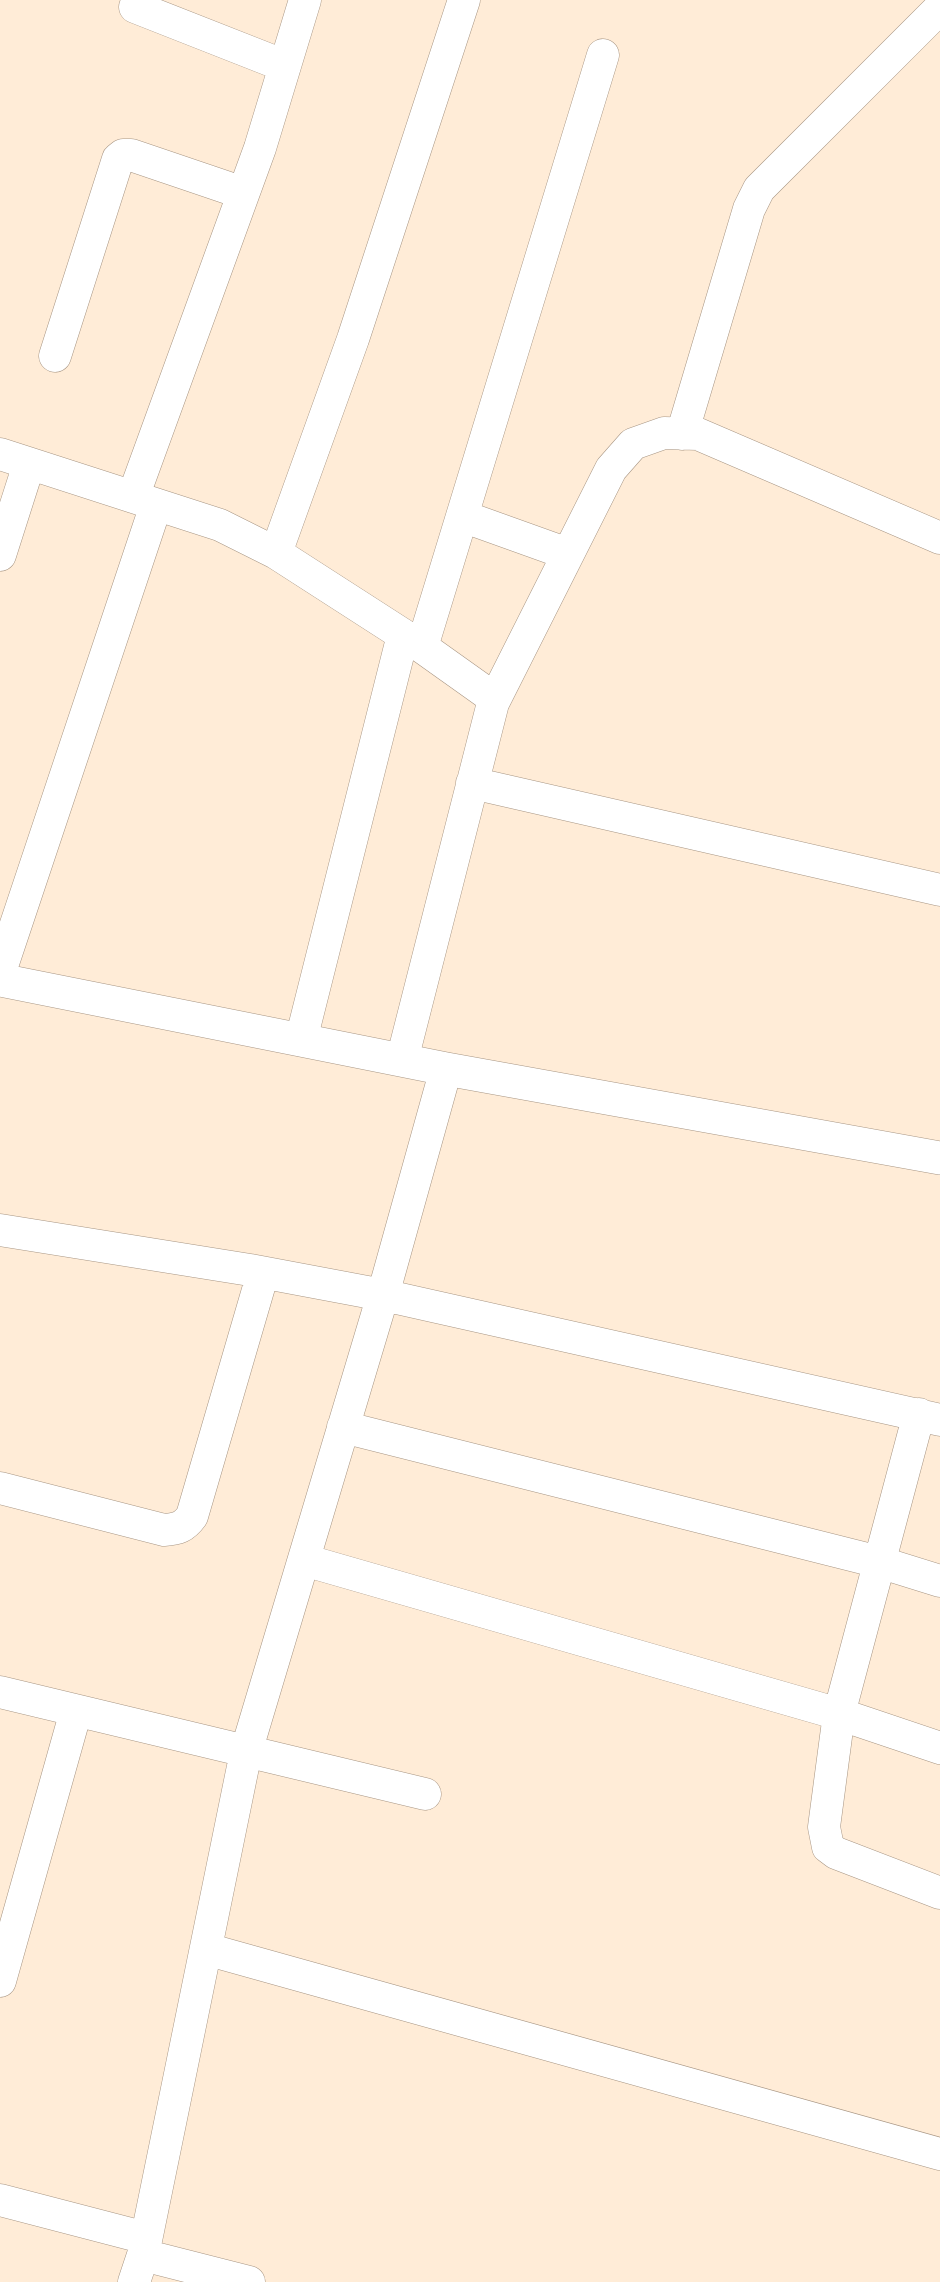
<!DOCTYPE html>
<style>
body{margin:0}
canvas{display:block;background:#ffecd7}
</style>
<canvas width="940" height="2282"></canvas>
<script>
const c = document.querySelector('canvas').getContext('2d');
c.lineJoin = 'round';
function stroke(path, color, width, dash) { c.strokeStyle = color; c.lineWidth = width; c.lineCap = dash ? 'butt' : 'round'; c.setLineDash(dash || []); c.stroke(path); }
const street = new Path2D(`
 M135,7L285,66
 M55,356L118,159L123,155H131L243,193
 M682,434L749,209L759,189L940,8
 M0,454L220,525L276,553L422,647L495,699
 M133,497L260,148L305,0
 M462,516L568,554
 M276,553L353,339L464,0
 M0,555L29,464
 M422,647L603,55
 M472,783L940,890
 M0,972L156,505
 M301,1040L403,635
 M402,1060L493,703L611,469L633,444L664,433L698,434L940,538
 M446,1069L383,1295L940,1420
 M0,1230L250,1270L383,1295L246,1752L143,2255L134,2282
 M343,1427L879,1562L940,1581
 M0,1488L164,1530C178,1529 184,1527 192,1516L263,1273
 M304,1560L839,1714L919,1414
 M0,1692L425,1794
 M940,1748L839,1714L824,1827L828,1847L836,1853L940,1893
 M206,1949L940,2154
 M0,1981L76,1711
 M0,2200L146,2238
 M143,2255L249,2282`);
const secondary = new Path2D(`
 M0,980L446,1069L940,1158`);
stroke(street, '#a89684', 33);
stroke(secondary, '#a89684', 34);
stroke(street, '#fff', 32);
stroke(secondary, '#fff', 33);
</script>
